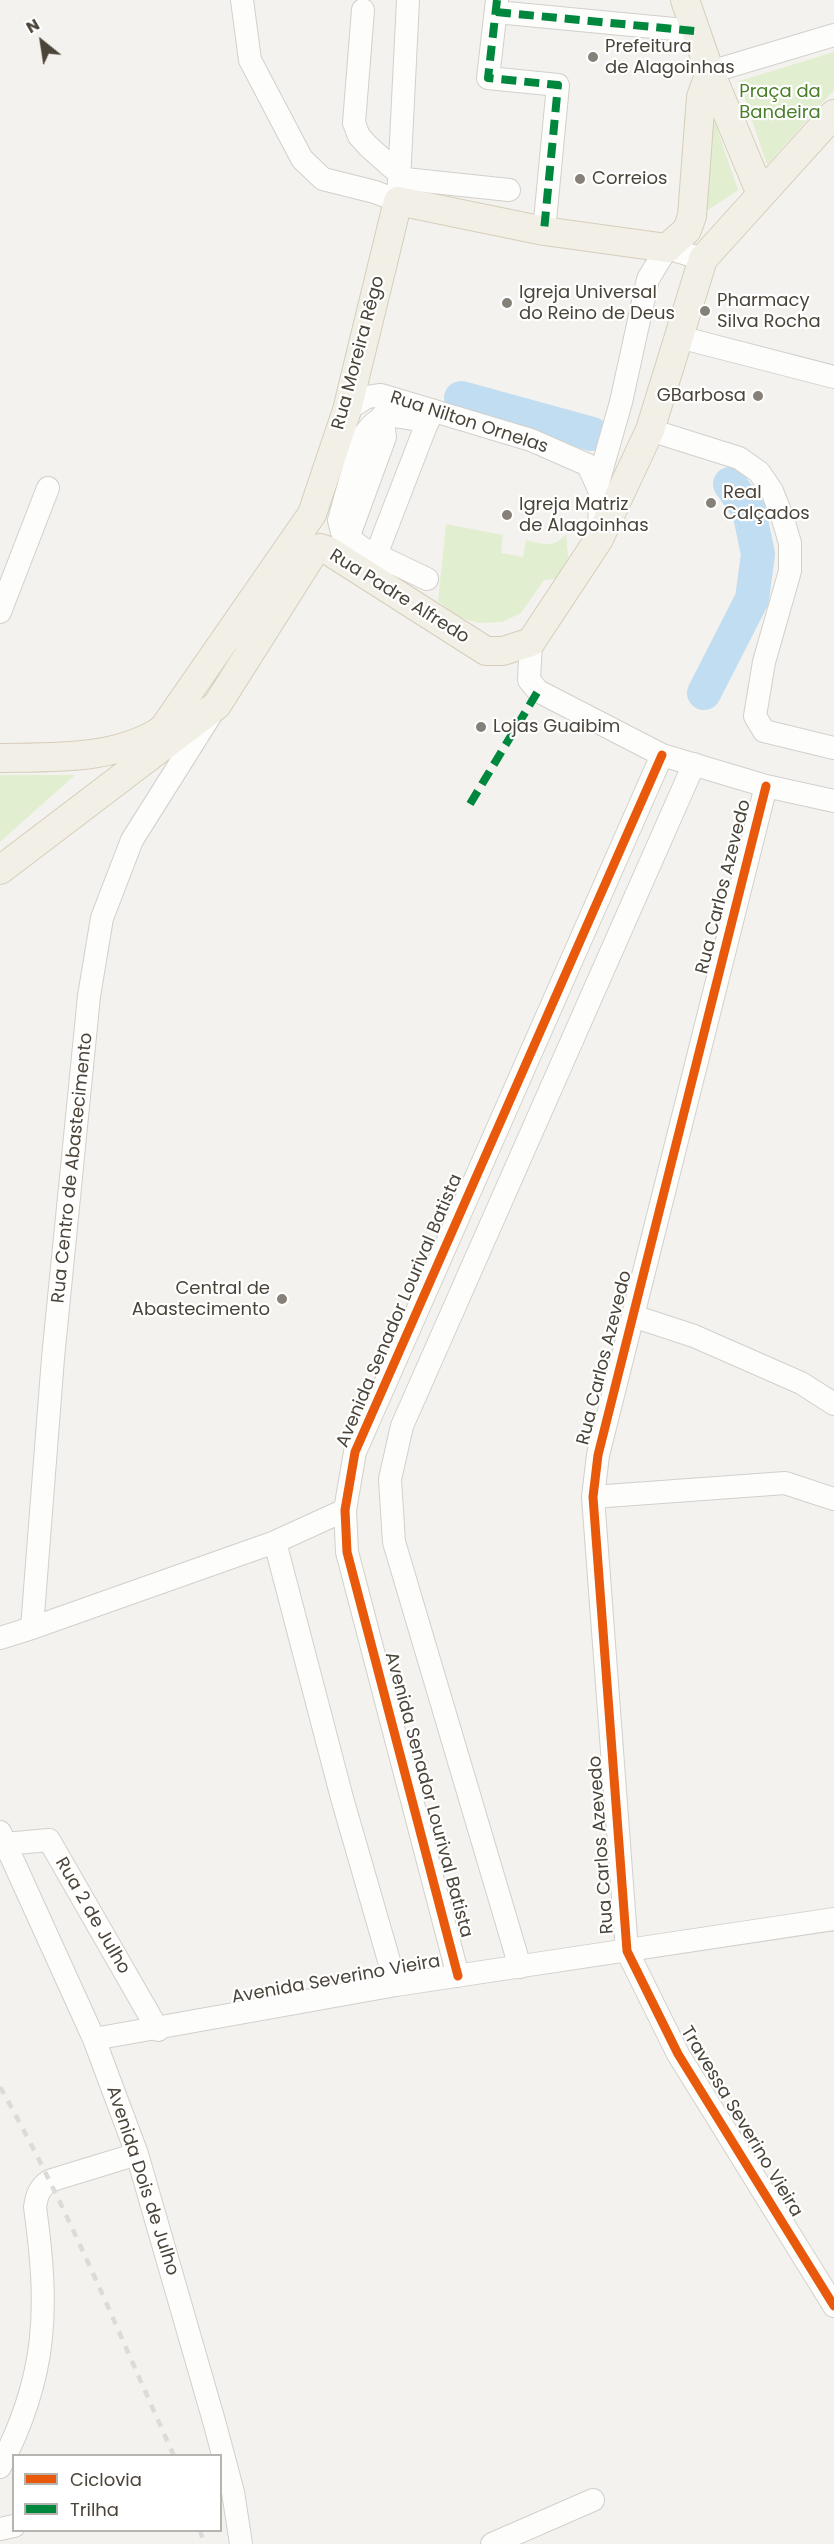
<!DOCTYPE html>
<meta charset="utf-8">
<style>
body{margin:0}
#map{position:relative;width:834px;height:2544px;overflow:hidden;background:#f4f2ee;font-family:Poppins,sans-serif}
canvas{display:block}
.legend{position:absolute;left:12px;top:2454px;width:210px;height:78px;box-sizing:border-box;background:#fff;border:2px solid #b7b4b0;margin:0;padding:8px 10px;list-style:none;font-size:18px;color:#4b4439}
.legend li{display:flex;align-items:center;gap:12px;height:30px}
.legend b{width:30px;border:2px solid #b7b4b0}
.north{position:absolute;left:12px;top:12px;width:60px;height:60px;-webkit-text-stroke:4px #fff;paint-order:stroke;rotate:330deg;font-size:16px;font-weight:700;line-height:24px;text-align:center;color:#4b4439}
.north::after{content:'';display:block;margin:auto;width:21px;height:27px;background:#4b4439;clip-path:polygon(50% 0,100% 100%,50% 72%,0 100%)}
</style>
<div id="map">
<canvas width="834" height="2544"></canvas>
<ul class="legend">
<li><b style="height:8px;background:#e8590c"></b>Ciclovia</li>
<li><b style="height:8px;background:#00873e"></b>Trilha</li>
</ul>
<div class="north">N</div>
</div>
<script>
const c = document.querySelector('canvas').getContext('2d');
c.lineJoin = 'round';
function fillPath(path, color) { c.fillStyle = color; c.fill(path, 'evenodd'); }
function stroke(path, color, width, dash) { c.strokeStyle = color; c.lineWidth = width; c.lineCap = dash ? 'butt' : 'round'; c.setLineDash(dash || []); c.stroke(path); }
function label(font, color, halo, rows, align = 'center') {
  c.font = font + ' Poppins,sans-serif'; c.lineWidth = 4.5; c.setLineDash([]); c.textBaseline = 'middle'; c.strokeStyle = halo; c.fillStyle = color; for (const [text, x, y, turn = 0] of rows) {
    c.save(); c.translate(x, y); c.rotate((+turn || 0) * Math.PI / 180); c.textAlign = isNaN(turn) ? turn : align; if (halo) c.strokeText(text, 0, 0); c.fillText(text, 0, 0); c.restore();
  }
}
const green = new Path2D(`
 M834,52V90L767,165L739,81Z
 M709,105L738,190L705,212Z
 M446,524L503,535L501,553L523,557L526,540C543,544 554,549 566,534L569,564L556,579L544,580L521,613L502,622L479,623L458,617L438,601Z
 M0,775H75L0,842Z`);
const river = new Path2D(`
 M461,398L592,434
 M704,693L752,599L758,554L749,511L730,484`);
const minor = new Path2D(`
 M242,0L250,60L302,159L323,179L375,192L398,201L408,0
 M497,0L488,78L558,85L544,231
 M363,10L354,123L359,136L368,146L405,179L509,190
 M496,12L695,31
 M710,72L834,35
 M679,337L834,377
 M347,410L367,397L381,395L531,440L588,465L600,492L599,534
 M650,430L739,458L759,472L772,491L783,519L790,543V571L764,662L755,716L764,731L834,748
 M598,483L621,402L648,279L667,248L703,259
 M348,538L385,437L382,416
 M376,555L432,410
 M427,579L362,548L342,532L339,520L362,438C382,407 396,416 428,422
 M0,612L48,488
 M531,642L529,680L538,691L662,755L766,786L834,801
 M766,786L598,1455L593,1497L627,1951L678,2054L834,2306
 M633,1316L694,1336L801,1383L834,1404
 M593,1497L785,1483L834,1499
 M275,1542L342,1798L396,1985
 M32,1628L275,1542L345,1510
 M0,1638L32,1628L53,1358L89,996L102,918L132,840L212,713
 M0,1832L94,2039L137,2154L214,2421L233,2492L241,2544
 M5,1844L49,1840L158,2030
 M520,1967L394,1542L390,1479L402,1426L694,764
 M458,1976L347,1552L345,1510L355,1452L662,755
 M94,2039L396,1985L834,1919
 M0,2467C48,2375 49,2308 35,2207C37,2195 39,2188 49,2181L137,2154
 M0,2529L14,2526
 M492,2544L593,2500`);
const major = new Path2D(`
 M685,0L710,72L761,194
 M320,548L329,551L486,651H503L531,642L599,539L650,430L703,259L834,114
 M0,758C53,757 118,760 163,729L312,514L347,410L398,201L544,231L667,248L687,230L692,216L701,97L710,72
 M0,870L217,705L315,550L320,548`);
const rail = new Path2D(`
 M0,2087C67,2205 118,2332 174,2456
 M200,2530L204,2544`);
const quiet = new Path2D(`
 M497,0L488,78L558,85L544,231
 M496,12L695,31
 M470,804L538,691`);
const cycleway = new Path2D(`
 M766,786L598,1455L593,1497L627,1951L678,2054L834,2306
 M458,1976L347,1552L345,1510L355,1452L662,755`);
const markers = [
 [593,57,6,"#868178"],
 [580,179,6,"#868178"],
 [507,303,6,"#868178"],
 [705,311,6,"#868178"],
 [758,396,6,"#868178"],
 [711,503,6,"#868178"],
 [507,515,6,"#868178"],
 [481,727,6,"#868178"],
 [282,1299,6,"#868178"]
];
const poiNames = [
 ["Prefeitura",605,47],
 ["de Alagoinhas",605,68],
 ["Correios",592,179],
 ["Igreja Universal",519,293],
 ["do Reino de Deus",519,314],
 ["Pharmacy",717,301],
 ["Silva Rocha",717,322],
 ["GBarbosa",746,396,"right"],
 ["Real",723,493],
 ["Calçados",723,514],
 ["Igreja Matriz",519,505],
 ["de Alagoinhas",519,526],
 ["Lojas Guaibim",493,727],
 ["Central de",270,1289,"right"],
 ["Abastecimento",270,1310,"right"]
];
const parkNames = [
 ["Praça da",780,92],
 ["Bandeira",780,113]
];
const streetNames = [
 ["Rua Moreira Rêgo",359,353,-75],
 ["Rua Nilton Ornelas",469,423,18],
 ["Rua Padre Alfredo",399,597,32],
 ["Rua Carlos Azevedo",724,887,-76],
 ["Rua Centro de Abastecimento",73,1168,-84],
 ["Avenida Senador Lourival Batista",400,1311,-67],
 ["Rua Carlos Azevedo",605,1358,-76],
 ["Avenida Senador Lourival Batista",428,1795,75],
 ["Rua Carlos Azevedo",602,1845,-94],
 ["Rua 2 de Julho",92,1916,60],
 ["Avenida Severino Vieira",336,1980,-10],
 ["Travessa Severino Vieira",741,2122,59],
 ["Avenida Dois de Julho",142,2181,72]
];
fillPath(green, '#e1eecf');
stroke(river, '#c0ddf1', 34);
stroke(minor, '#d2d0cb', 24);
stroke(major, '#d6cebb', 30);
stroke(minor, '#fdfdfc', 22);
stroke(major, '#f2efe6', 28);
stroke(rail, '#dbdbda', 4.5, [8, 8]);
stroke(quiet, '#00873e', 8, [15, 8]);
stroke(cycleway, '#e8590c', 9);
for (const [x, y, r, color] of markers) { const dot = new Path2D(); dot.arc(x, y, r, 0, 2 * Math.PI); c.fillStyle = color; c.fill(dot); stroke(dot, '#fff', 2); }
label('18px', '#4b4439', '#fff', poiNames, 'left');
label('18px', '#4a7f2a', '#fff', parkNames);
label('18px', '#4b4439', '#fff', streetNames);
</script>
